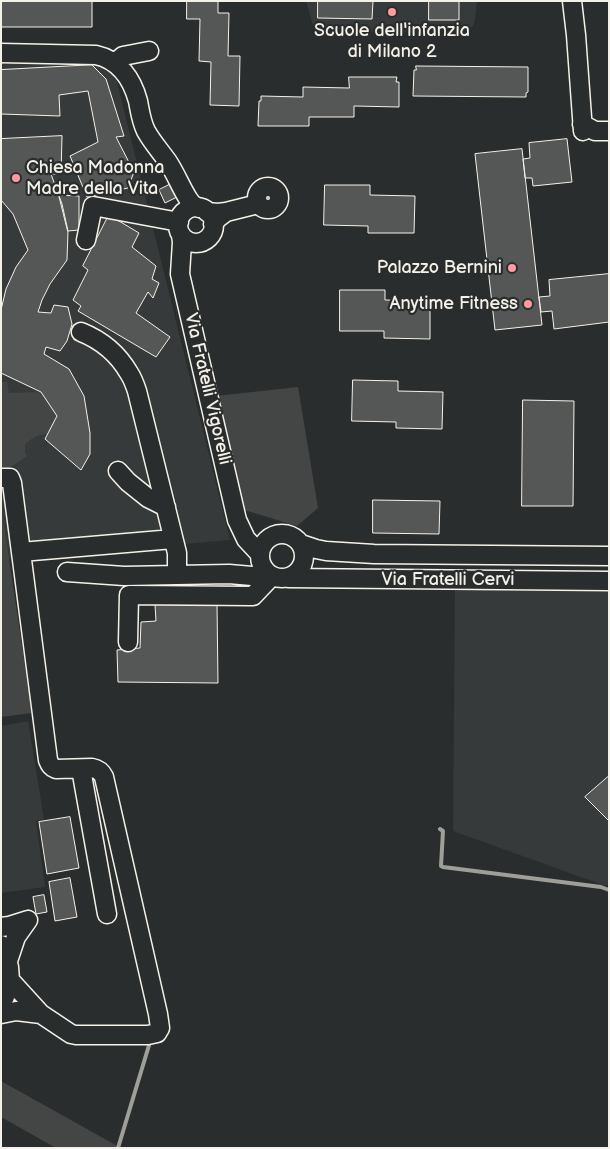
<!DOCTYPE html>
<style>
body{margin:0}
#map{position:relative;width:610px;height:1149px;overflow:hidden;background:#2a2d2e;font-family:"Balsamiq Sans",sans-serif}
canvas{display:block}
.frame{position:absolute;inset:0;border:2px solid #f4f1e8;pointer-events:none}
</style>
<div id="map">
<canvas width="610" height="1149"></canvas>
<div class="frame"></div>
</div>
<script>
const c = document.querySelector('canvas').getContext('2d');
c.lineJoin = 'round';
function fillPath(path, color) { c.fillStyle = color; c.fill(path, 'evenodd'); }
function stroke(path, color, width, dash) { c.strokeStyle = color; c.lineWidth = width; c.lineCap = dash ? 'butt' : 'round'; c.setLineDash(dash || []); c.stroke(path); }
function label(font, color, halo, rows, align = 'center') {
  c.font = font + ' "Balsamiq Sans",sans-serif'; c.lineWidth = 4.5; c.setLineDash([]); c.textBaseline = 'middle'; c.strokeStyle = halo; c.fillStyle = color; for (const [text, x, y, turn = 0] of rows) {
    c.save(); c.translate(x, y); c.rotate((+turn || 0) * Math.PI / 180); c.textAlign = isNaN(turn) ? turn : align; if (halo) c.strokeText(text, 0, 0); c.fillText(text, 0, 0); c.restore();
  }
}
const built = new Path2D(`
 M306,1H477L475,19L473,26L468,31L462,33L318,31L315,29L313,26Z
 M1,60L93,62L106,70L116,78L230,540L1,560Z
 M455,589L609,592V885H603L453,831Z
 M28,721L44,819L36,821L45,887L1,893V726Z`);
const green = new Path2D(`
 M1,382H7L9,393L41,392L57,416L48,434C38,434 32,438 25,444V452L27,456L11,467L1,469Z
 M298,387L318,508L297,526L241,509L216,396Z
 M1,505L32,713L1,717Z
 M1,1081L121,1148H56L1,1117Z`);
const stream = new Path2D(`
 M440,829L443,831L441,866L443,867L601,887L609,890
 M118,1148L150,1042`);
const building = new Path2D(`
 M1,1H92V27H1Z
 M187,1H218V13H229L228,56H240L239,106L210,105L211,62L199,61L200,19H187Z
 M318,1H373L372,19L318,18Z
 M429,1H459V20H429Z
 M92,65L106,79L124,136L116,137L134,172L128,188L87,197L70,156L98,142L88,91L59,95L60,116L1,114V70Z
 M416,66L528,67V92L526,93V97L413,96L414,70H416Z
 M349,77H397L396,82H399V107L354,106V117H309V126H258L259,101H261V96L303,97V87L349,88Z
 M62,136L61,174H51L62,204L68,231L67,260L50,284L42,300L38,312L51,313L54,305L68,307L72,324L67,341L60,351L46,347L44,354L69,369L84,396L90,433V454L81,470L45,439L57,416L41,392L1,373V310L6,289L16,267L28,250L13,214L1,200V139Z
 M567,139L572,182L533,186L532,178H525L523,159L530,158L529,143Z
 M522,149L542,325L495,330L475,154Z
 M171,184L177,197L165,203L159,190Z
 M325,185H370V195L415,196L414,233H368V226L324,225Z
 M59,195L79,196V230L68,231Z
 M109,215L139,233L132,247L156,266L152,279L159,283L153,298L148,292L136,313L170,337L156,357L78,311L81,306L73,300L88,270L83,266Z
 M609,274V322L554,329L552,311L541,312L539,297L550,296L549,280Z
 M340,290H385V300L430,301V339L384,338V331H340Z
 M353,380L398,381V391L443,392L442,429L396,428V422L352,421Z
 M523,400L574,401L573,506H522Z
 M373,500L440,501L439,534L373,533Z
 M217,604L218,683L118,682L117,650L140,648L141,622L156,621L155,605Z
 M609,776V821L585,797Z
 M70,817L79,868L47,874L39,822Z
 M70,878L77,917L55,921L49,882Z
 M44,895L47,912L36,914L33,897Z`);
const minor = new Path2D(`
 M572,1L576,35L583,131
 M1,53L96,55C119,60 132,79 138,101C140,111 141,121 146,131C152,142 161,152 168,162C176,174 181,188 189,200L192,204L199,208
 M115,63L123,56L149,51
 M582,124L595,131H609
 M257 198a11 11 0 1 1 22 0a11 11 0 1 1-22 0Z
 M178 225a18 18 0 1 1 36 0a18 18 0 1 1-36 0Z
 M207,212L218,213L226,212L218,218L213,224
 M226,212L258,204
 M181,235L182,242L180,274L237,520L246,539L260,554
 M86,240L93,206L179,222
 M81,332C101,340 118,354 129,373C133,379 135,385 137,391L177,553V575
 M118,471L128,482L148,498L166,507
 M1,478H10L12,483L48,760C50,765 51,767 56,769L92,768C98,769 101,771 104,777L158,1014L160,1028L157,1033L148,1035H76L71,1034L41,1014L10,980
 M260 556a22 22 0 1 1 44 0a22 22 0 1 1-44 0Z
 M301,544L316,549L326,551L374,554L609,556
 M21,552L173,539
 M67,572L124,576L229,574L252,576L269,574
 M288,578L609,581
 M128,642L129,595L253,596L272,576
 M81,769L107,914
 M1,927L9,926L28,920
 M1,945C12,964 13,986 1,1004
 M8,961L16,937L28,920
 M1,1014L16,1011L41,1014`);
const markers = [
 [392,12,5,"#ff9aa2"],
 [16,178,5,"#ff9aa2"],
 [512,268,5,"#ff9aa2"],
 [528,304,5,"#ff9aa2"]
];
const poiNames = [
 ["Scuole dell'infanzia",392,31,"center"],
 ["di Milano 2",392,52,"center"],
 ["Chiesa Madonna",26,168,"left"],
 ["Madre della Vita",26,189,"left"],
 ["Palazzo Bernini",502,268],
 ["Anytime Fitness",518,304]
];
const streetNames = [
 ["Via Fratelli Vigorelli",207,389,77],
 ["Via Fratelli Cervi",448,580]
];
fillPath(built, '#373a3a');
fillPath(green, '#444645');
stroke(stream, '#9f9f9a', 4);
fillPath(building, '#555756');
stroke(building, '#f4f1e8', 1);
stroke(minor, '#f4f1e8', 21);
stroke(minor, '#2a2d2e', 18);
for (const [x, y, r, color] of markers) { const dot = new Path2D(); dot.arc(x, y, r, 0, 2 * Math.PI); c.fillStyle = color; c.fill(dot); stroke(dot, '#2a2d2e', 2); }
label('18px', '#f4f1e8', '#2a2d2e', poiNames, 'right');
label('18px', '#f4f1e8', '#2a2d2e', streetNames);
</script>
